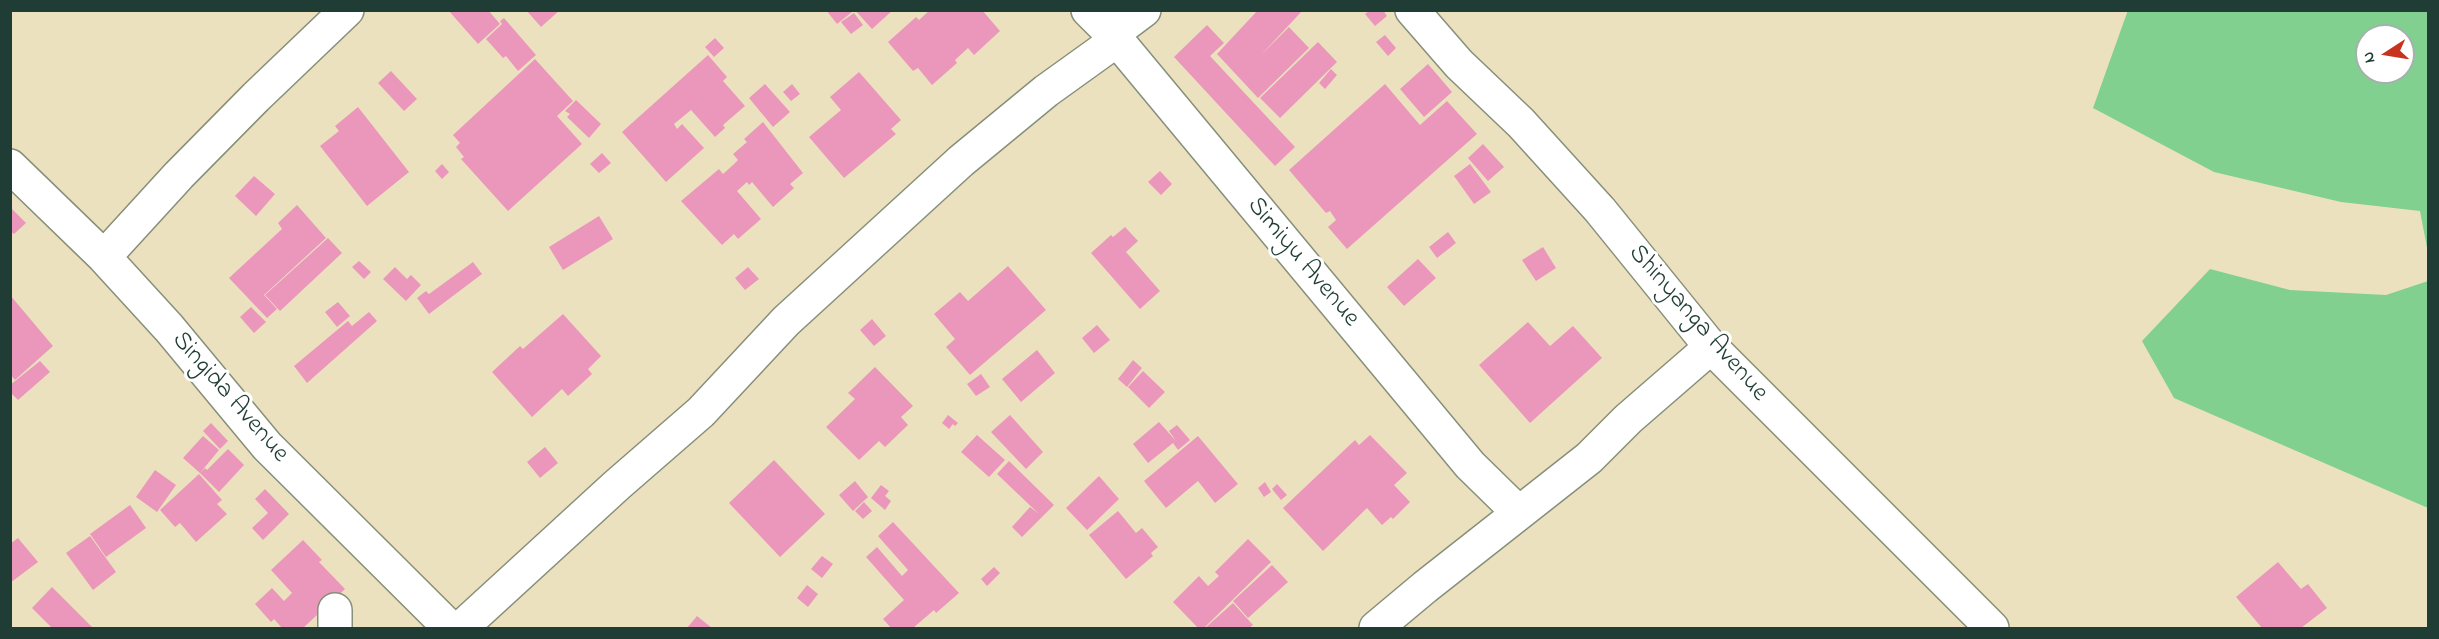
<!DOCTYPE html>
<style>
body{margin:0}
#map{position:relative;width:2439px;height:639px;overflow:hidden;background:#ece1bf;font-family:"Indie Flower",sans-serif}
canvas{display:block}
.frame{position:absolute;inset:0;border:12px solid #1f3d34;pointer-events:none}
.north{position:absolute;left:2355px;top:24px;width:60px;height:60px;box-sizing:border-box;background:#fff;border:2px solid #a5b1ae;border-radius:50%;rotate:258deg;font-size:16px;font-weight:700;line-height:24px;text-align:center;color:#1f3d34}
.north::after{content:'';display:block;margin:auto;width:21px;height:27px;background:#c8321e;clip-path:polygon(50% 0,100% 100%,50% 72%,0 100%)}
</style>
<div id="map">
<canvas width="2439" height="639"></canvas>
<div class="frame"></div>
<div class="north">N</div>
</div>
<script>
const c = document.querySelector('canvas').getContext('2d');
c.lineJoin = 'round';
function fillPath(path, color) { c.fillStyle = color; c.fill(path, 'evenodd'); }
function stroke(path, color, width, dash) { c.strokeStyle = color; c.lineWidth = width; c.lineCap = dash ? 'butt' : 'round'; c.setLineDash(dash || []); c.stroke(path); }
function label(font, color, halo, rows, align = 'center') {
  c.font = font + ' "Indie Flower",sans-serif'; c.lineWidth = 6; c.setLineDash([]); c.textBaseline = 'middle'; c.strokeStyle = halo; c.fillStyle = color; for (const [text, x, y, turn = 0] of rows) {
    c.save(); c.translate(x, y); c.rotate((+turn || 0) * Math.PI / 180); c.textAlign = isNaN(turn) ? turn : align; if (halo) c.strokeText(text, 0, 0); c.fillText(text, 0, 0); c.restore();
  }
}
const green = new Path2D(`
 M2128,10L2428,11V253L2420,211L2341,202L2214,172L2093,108ZM2367,36H2403V72H2367Z
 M2210,269L2290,290L2386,295L2428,281V508L2174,398L2142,341Z`);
const building = new Path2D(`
 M448,10H488L500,24L478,44Z
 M526,10H560L541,27Z
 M826,10H851L852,12L837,24Z
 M855,10H893L872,29Z
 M930,10H982L1000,31L974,55L968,48L955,60L957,63L932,85L918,68L913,71L888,42L916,17L919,20Z
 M1258,10H1303L1261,55L1289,27L1309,48L1258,98L1217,54Z
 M1370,10H1383L1387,16L1375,26L1365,14Z
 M854,13L863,25L851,34L841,22Z
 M504,18L536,55L518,71L506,56L503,58L486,39L502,24L500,21Z
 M1207,25L1224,43L1210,56L1295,147L1275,166L1174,57Z
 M1385,35L1396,48L1388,56L1376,42Z
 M715,38L724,48L714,57L705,47Z
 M1318,42L1337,62L1280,118L1260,98Z
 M708,55L727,77L723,81L745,106L723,125L725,128L715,137L691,110L674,124L677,129L682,124L704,148L666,182L622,132Z
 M535,59L573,101L557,116L582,144L508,211L461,159L464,157L456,147L460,143L453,135Z
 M1428,64L1452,92L1424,117L1400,89Z
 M1331,69L1337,75L1325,89L1319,83Z
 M391,71L417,99L404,111L378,83Z
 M859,72L901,120L891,129L896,134L844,178L809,137L841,110L830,97Z
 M765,84L790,112L773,127L749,98Z
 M792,84L800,94L791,101L783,92Z
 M1385,84L1420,125L1447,101L1477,134L1347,249L1328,227L1336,220L1330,211L1326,213L1289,170Z
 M576,100L601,124L589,138L567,117L570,114L565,111Z
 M358,107L409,172L367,206L320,146L339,131L335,126Z
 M763,122L803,173L790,184L794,188L773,207L752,182L749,185L747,182L737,191L761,219L738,239L734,234L722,245L681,201L719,169L723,174L733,165L738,160L733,154L747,142L744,139Z
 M1483,144L1504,167L1488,181L1468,158Z
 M602,153L611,163L599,173L590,164Z
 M442,164L449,172L442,179L435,171Z
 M1470,164L1491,192L1474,204L1454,176Z
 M1160,171L1172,184L1161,195L1148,182Z
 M254,176L275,194L256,216L235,196Z
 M297,205L326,238L264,295L277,309L267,318L229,278L282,229L278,223Z
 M10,207L26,223L14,234L10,231Z
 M599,216L613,239L563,270L549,247Z
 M1125,227L1138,241L1126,252L1160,291L1140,309L1091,253L1111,235L1113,237Z
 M1448,232L1456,243L1437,258L1429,247Z
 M328,238L342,253L280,311L265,295Z
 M1543,247L1556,268L1536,281L1522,260Z
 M1418,259L1436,278L1404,306L1387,287Z
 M359,261L371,272L364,279L352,267Z
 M473,262L482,274L429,314L417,298L426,291L429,294Z
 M1008,266L1046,310L970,375L946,347L955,339L934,314L960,292L968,301Z
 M395,267L407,279L411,275L421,285L406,301L383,279Z
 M748,267L759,279L745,290L735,278Z
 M10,295L53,346L15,380L10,374Z
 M338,302L350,316L337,327L325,312Z
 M251,307L266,322L254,333L240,317Z
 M369,312L377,321L307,383L294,366L348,321L352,326Z
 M563,314L601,356L588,369L592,374L568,396L562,389L532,417L492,372L520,346L523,349Z
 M872,319L886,336L874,346L860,330Z
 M1528,322L1550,346L1573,326L1602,358L1530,423L1479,365Z
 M1097,325L1110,340L1094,353L1082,338Z
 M1037,350L1055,373L1021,402L1002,379Z
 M1133,360L1142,368L1127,387L1118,379Z
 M40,361L50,372L18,400L10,392V385Z
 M875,367L913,406L901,417L908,425L885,447L879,441L859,460L826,427L855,399L848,393Z
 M1143,371L1165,392L1149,408L1128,387Z
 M981,374L990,387L976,396L967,384Z
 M948,415L958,423L955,426L953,424L949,429L942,423Z
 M1010,415L1043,452L1026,469L991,432Z
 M1159,422L1176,441L1169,431L1177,425L1190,440L1178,450L1173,443L1148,463L1133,444Z
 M211,423L228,441L220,449L203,431Z
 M977,435L1005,460L989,477L961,452Z
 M1370,435L1407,473L1394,485L1410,502L1393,519L1391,517L1382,525L1367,508L1323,551L1283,508L1355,440L1359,445Z
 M203,436L219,450L200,473L183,458Z
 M1198,436L1238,484L1215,503L1198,481L1166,508L1144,481Z
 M545,447L558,463L540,478L527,462Z
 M228,449L244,465L219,492L200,473L205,468L207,470Z
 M774,460L825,514L780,557L729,503Z
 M1009,461L1054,505L1022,537L1012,527L1030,507L1039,514L997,474Z
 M155,470L176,485L157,512L136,497Z
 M199,474L222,500L217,504L227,514L196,542L180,523L175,527L160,510Z
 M1099,476L1119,499L1087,530L1066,508Z
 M855,481L868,497L853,511L839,495Z
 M1265,482L1271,492L1264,497L1258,488Z
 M1277,484L1287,495L1281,500L1272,489Z
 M881,485L889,491L885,496L891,501L885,510L871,498Z
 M265,489L289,514L263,540L252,528L268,513L255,499Z
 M864,502L872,511L863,519L855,511Z
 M130,505L146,528L106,557L90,534Z
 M1118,511L1136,533L1142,528L1158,547L1151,553L1153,556L1126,579L1089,535Z
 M893,522L959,593L936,613L934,610L913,628H891L883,619L904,600L866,557L877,547L902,576L908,570L878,536Z
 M90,536L116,572L93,590L66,553Z
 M18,538L38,562L10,583V544Z
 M1248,539L1271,562L1204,628H1198L1173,602L1199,576L1208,586L1219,576L1215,572Z
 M303,540L322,560L319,562L345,589L303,628H282L274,619L271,622L255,604L272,588L284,601L292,593L271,570Z
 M822,556L833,564L822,578L811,569Z
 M2278,562L2301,589L2308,584L2327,608L2301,628H2262L2236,597Z
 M1272,565L1288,582L1248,618L1233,601Z
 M994,567L1000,573L987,586L981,579Z
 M807,585L818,594L808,607L797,598Z
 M52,587L93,628H52L32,608Z
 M1233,603L1253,625L1249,628H1205Z
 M697,616L712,628H687Z`);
const street = new Path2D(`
 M1088,10L1112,34L1470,465L1519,513
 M1412,10L1459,64L1521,123L1600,210L1711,347L1992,628
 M1112,34L1144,10
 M10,166L104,257L169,328L267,446L450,628
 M104,257L179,175L256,97L347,10
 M335,610V628
 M461,628L617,485L701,412L786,321L961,161L1046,91L1117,40
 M1376,628L1425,587L1589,458L1628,419L1711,347`);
const streetNames = [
 ["Simiyu Avenue",1302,263,50],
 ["Shinyanga Avenue",1697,324,49],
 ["Singida Avenue",229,398,49]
];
fillPath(green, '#82d08f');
fillPath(building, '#ea97bb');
stroke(street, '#868f7a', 36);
stroke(street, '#fff', 33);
label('26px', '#1f3d34', '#fff', streetNames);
</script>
